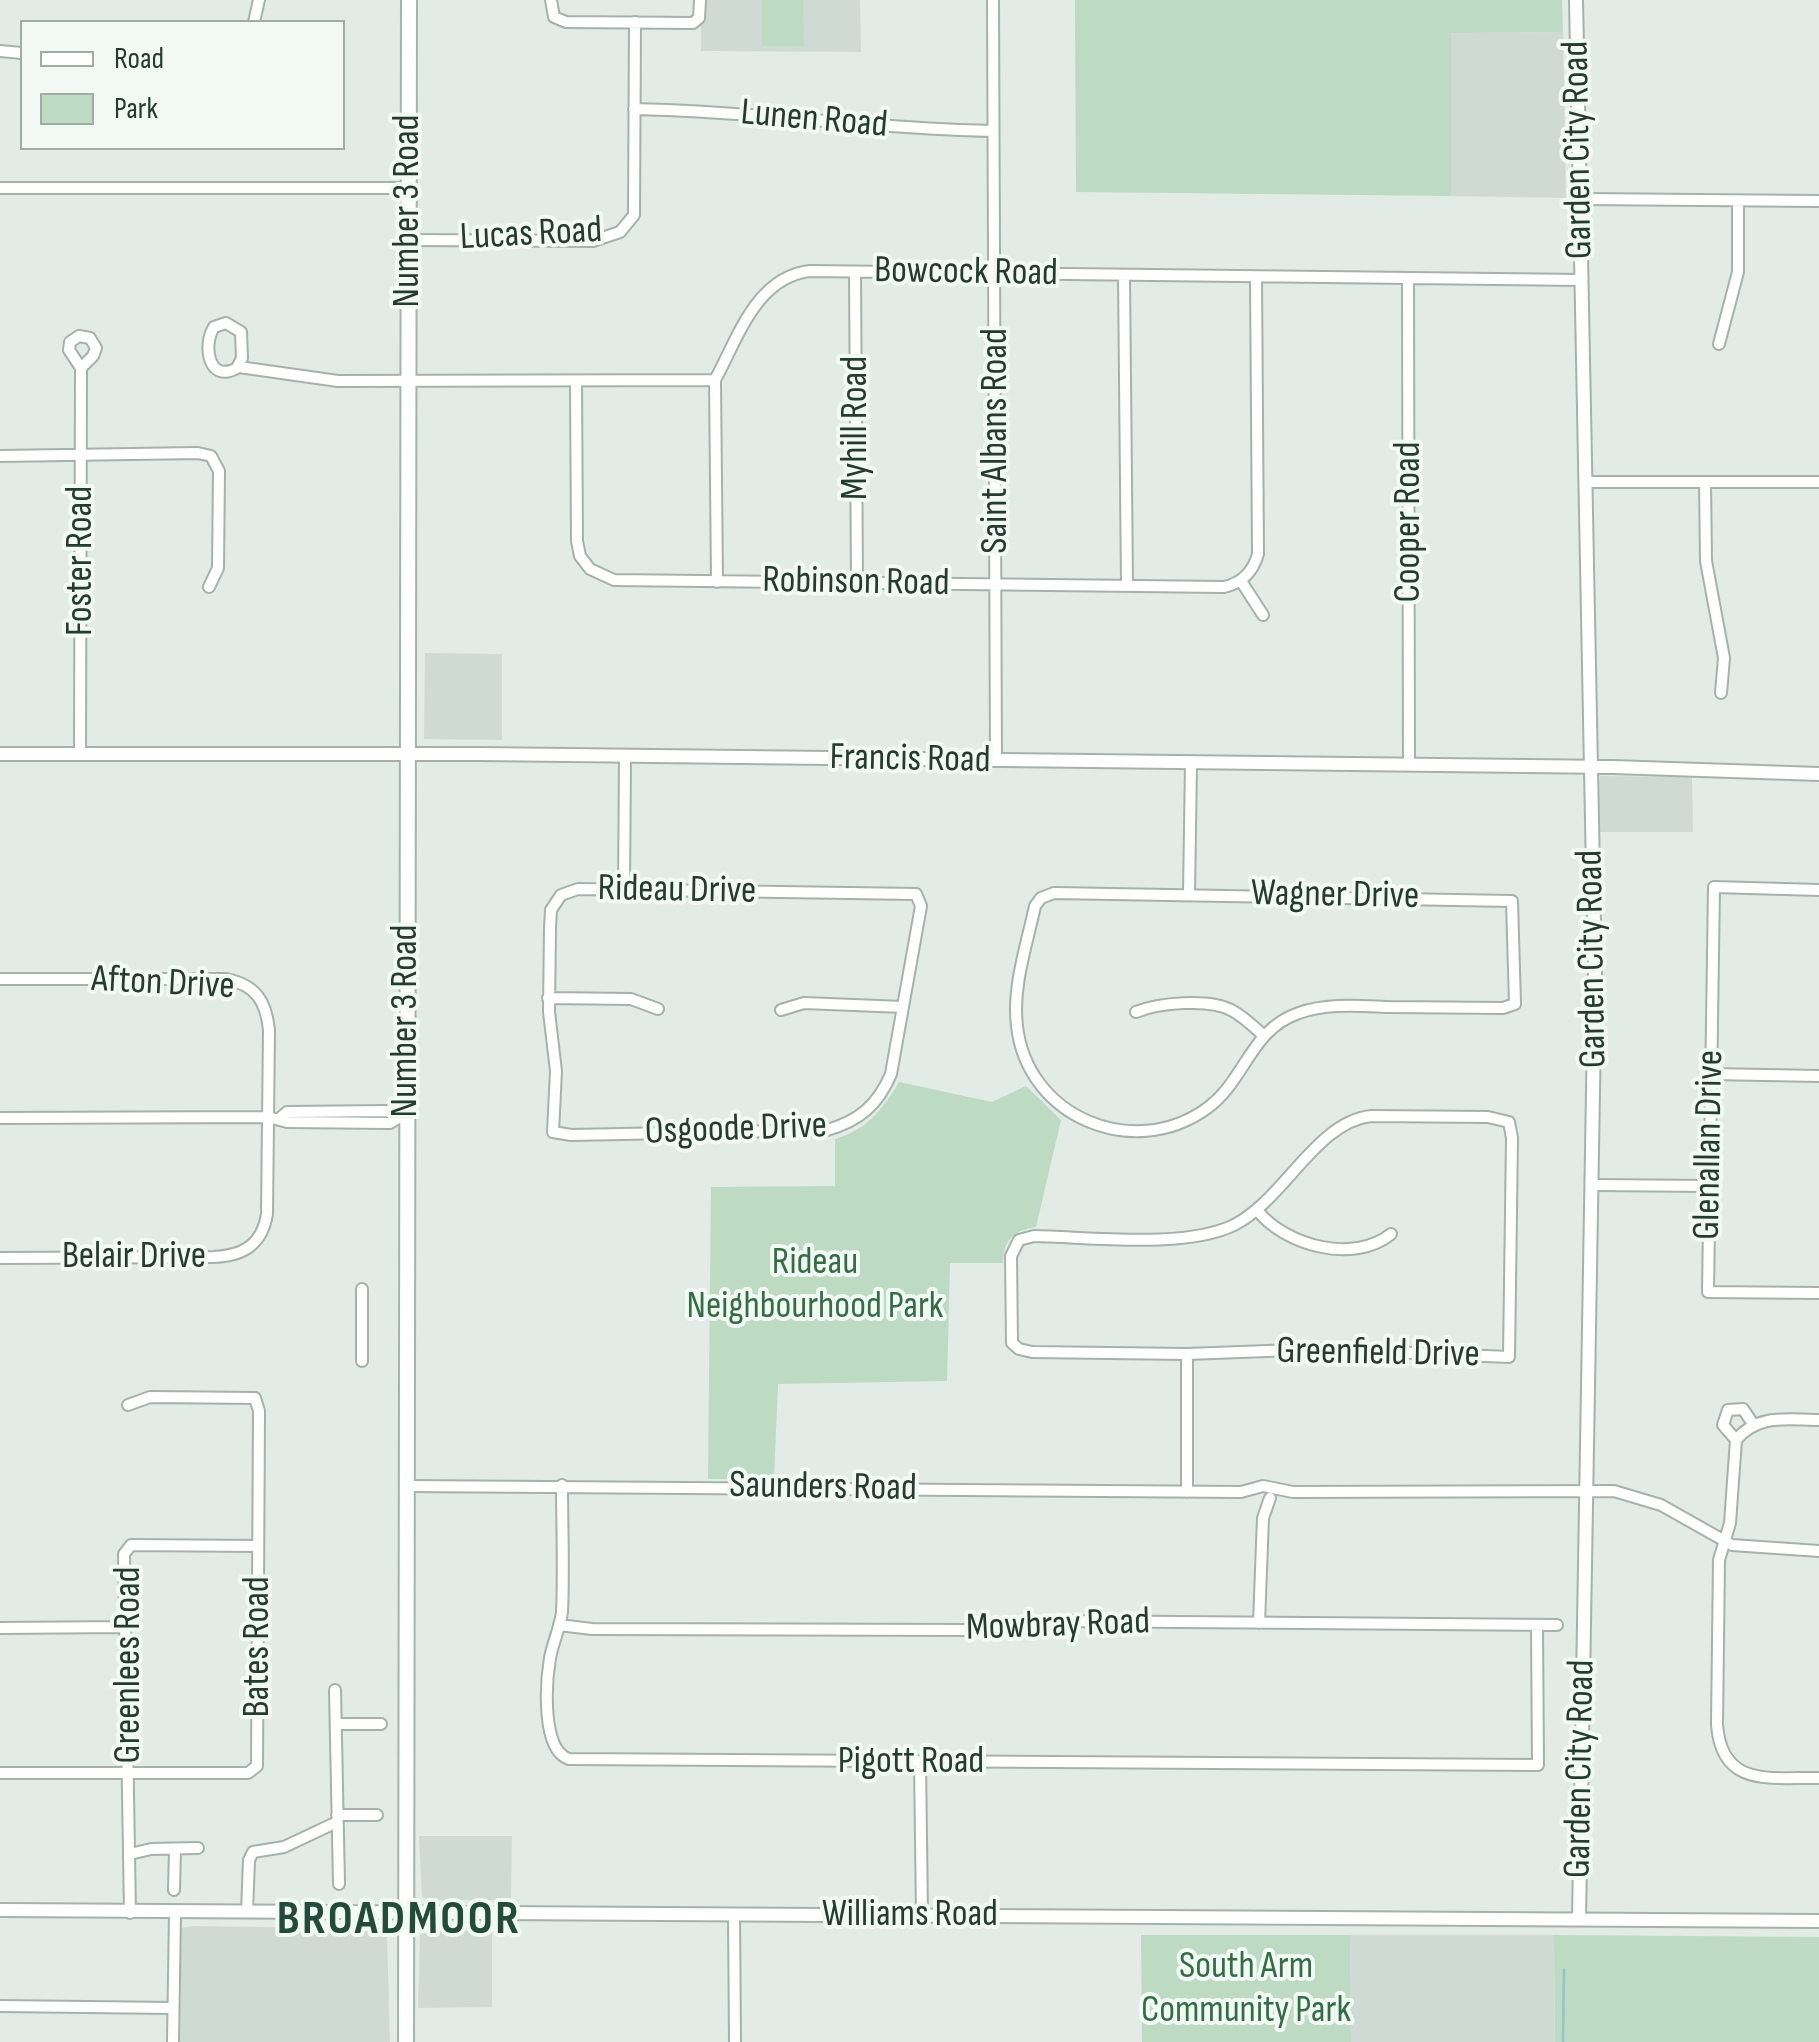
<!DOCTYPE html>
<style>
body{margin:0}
#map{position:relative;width:1819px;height:2042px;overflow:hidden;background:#e2ebe6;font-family:"Sofia Sans Condensed",sans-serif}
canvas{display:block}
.legend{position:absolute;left:20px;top:20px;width:325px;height:130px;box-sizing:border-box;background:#f2f8f4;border:2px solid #a0aca6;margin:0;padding:12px 18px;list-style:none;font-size:30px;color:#243a32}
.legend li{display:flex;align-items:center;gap:20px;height:50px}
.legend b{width:50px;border:2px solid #a0aca6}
</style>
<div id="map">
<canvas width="1819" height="2042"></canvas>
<ul class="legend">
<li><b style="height:12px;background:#fff"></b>Road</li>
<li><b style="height:28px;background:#bddac3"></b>Park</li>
</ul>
</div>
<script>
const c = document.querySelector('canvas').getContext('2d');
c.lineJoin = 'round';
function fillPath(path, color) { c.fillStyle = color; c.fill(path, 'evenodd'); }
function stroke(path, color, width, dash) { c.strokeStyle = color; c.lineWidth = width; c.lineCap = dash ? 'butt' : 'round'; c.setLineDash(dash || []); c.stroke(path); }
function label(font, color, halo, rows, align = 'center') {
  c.font = font + ' "Sofia Sans Condensed",sans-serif'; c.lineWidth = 8; c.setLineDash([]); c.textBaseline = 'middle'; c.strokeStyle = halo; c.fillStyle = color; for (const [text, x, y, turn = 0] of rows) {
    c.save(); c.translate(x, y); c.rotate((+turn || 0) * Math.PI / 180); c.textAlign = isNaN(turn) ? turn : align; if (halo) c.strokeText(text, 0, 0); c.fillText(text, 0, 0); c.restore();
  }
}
const built = new Path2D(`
 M701,0H860L861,52L701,51Z
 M1563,32L1566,198L1451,196L1450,33Z
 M425,653L502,654V740L424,739Z
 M1600,776L1692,777L1693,832H1597Z
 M419,1836H512L511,1900H429L422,1897Z
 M193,1926L383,1929L387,1936L390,2042H180L181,1928Z
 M432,1927H492V2007L418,2008L420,1935Z
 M1350,1935H1554L1555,2042H1351Z`);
const green = new Path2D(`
 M762,0H803L804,46H762Z
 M1075,0H1562L1563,32L1451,33V196L1076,192Z
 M899,1082L992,1102L1026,1086L1061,1120L1036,1227C1014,1230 1003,1240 1003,1263H950L947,1381L778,1384L774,1479H708L711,1187L835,1186V1139C867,1130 883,1109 899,1082Z
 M1141,1935H1350L1351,2042H1142Z
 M1554,1935L1819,1937V2042H1555Z`);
const stream = new Path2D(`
 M1563,2042L1564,1970`);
const minor = new Path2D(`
 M551,0L554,17L566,22L693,23L699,18L700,0
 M993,0L996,761
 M254,22L259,0
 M0,51L22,53
 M634,109C754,111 873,129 993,131
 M0,188H408
 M1581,199L1819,201
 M408,240L593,241L620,232L634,215L635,22
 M855,272L857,584
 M1124,275L1127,586
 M1408,279L1409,764
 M226,323L241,332L242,358L237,368C209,384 202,346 214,327Z
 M79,336L90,338L96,348L93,356L81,368L69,350L70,342Z
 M1719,344L1738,272V201
 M239,367L338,381L715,380C738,338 756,277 810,271L1581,280
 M715,380L717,582
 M576,382L577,541L580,556L590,569L614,580L1224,587C1242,583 1253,572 1258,554L1256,277
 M0,456L198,453L211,456L219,471L218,568L209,587
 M1585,482H1819
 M1705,482L1706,561L1724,658L1721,693
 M1241,581L1263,615
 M80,754L81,368
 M578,889L916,894L921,906L891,1074C878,1105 859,1121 827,1130L571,1135L553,1132L556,1071L549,1012L550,928L551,910L561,895Z
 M624,889L625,757
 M1819,890L1714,887L1708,1292L1819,1293
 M1054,893L1512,901L1515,1004L1503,1008C1465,1008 1427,1007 1389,1007C1359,1006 1327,1003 1299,1013C1250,1029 1245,1082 1206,1109C1133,1161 1027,1117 1017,1026C1012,987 1027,944 1035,906L1041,898Z
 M1189,894L1191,763
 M0,979H226C256,985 266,1001 269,1030L267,1214C262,1245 243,1256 213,1257L0,1258
 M548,998L631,999L658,1009
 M781,1010L804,1003L903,1007
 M1136,1012C1158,1003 1209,998 1231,1010C1243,1016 1253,1026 1263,1035
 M1711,1074L1819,1076
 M1371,1116L1488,1117L1509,1122L1512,1138L1509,1357L1321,1349L1187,1354L1032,1352L1019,1349L1012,1343L1011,1256L1019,1240L1034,1236C1090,1237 1185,1249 1234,1225C1284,1200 1316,1122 1371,1116Z
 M0,1118L268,1117L287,1122L390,1123L398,1118H406
 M280,1118L287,1112L389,1111L398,1118
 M1594,1185L1711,1186
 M1257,1210C1285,1246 1354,1264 1391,1234
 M1187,1354V1492
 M362,1361V1289
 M1819,1420C1788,1420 1758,1413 1736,1440L1730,1523L1719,1560L1717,1725C1722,1788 1770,1777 1819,1778
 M1736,1440L1723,1425L1728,1410L1743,1409L1753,1424
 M562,1485C562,1527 564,1570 562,1612C560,1628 553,1642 550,1658C546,1682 541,1750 569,1759L1538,1765L1537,1626
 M406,1486L1241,1492L1263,1486L1293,1492L1614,1491L1661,1505L1732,1545L1819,1551
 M1259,1623L1263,1518L1270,1498
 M559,1625L592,1629L970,1630L1053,1621L1557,1625
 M0,1628L124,1627
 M335,1690L339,1884
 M336,1724H381
 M920,1762L922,1915
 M0,1773H248L257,1766L259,1411L255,1398L150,1397L128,1405
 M337,1815H377
 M130,1854L151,1849L198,1848
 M174,1890L175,1849
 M247,1912L249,1860L253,1852L284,1847L337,1822
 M130,1913L124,1554L131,1545L258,1546
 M734,1914L735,2042
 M0,2006L172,2008
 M173,2042L175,1913`);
const tertiary = new Path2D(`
 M1576,0L1595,973L1579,1919
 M0,754H480L1613,767L1819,774
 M0,1910L1819,1921`);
const secondary = new Path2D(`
 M406,2042L409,0`);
const streetNames = [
 ["Lunen Road",814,120,5],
 ["Garden City Road",1579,150,-91],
 ["Number 3 Road",408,211,-90],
 ["Lucas Road",531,235,-3],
 ["Bowcock Road",966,273,1],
 ["Myhill Road",856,428,-90],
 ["Saint Albans Road",996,441,-90],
 ["Cooper Road",1409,522,-90],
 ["Foster Road",81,561,-90],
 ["Robinson Road",856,583,1],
 ["Francis Road",910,760,1],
 ["Rideau Drive",677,891,1],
 ["Wagner Drive",1335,896,1],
 ["Garden City Road",1593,959,-91],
 ["Afton Drive",163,984,3],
 ["Number 3 Road",406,1021,-90],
 ["Osgoode Drive",736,1130,-2],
 ["Glenallan Drive",1710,1145,-89],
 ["Belair Drive",134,1257],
 ["Greenfield Drive",1378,1354,1],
 ["Saunders Road",823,1488,1],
 ["Mowbray Road",1058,1626,-2],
 ["Bates Road",258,1647,-90],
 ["Greenlees Road",129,1665,-90],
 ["Pigott Road",911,1762],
 ["Garden City Road",1581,1769,-89],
 ["Williams Road",910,1915]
];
const parkNames = [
 ["Rideau",815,1263],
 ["Neighbourhood Park",815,1307],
 ["South Arm",1246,1967],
 ["Community Park",1246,2011]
];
const districtNames = [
 ["BROADMOOR",399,1921]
];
fillPath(built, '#d0dad5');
fillPath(green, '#bddac3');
stroke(stream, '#90c6ca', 2.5);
stroke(minor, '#a5b2ac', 14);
stroke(tertiary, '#a5b2ac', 16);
stroke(secondary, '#a2b5ad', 18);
stroke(minor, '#fff', 10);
stroke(tertiary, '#fff', 12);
stroke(secondary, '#fff', 14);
label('38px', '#243a32', '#f2f8f4', streetNames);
label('38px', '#326d44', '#f2f8f4', parkNames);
c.letterSpacing = '2.5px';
label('bold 48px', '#224a3d', '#f2f8f4', districtNames);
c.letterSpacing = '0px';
</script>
